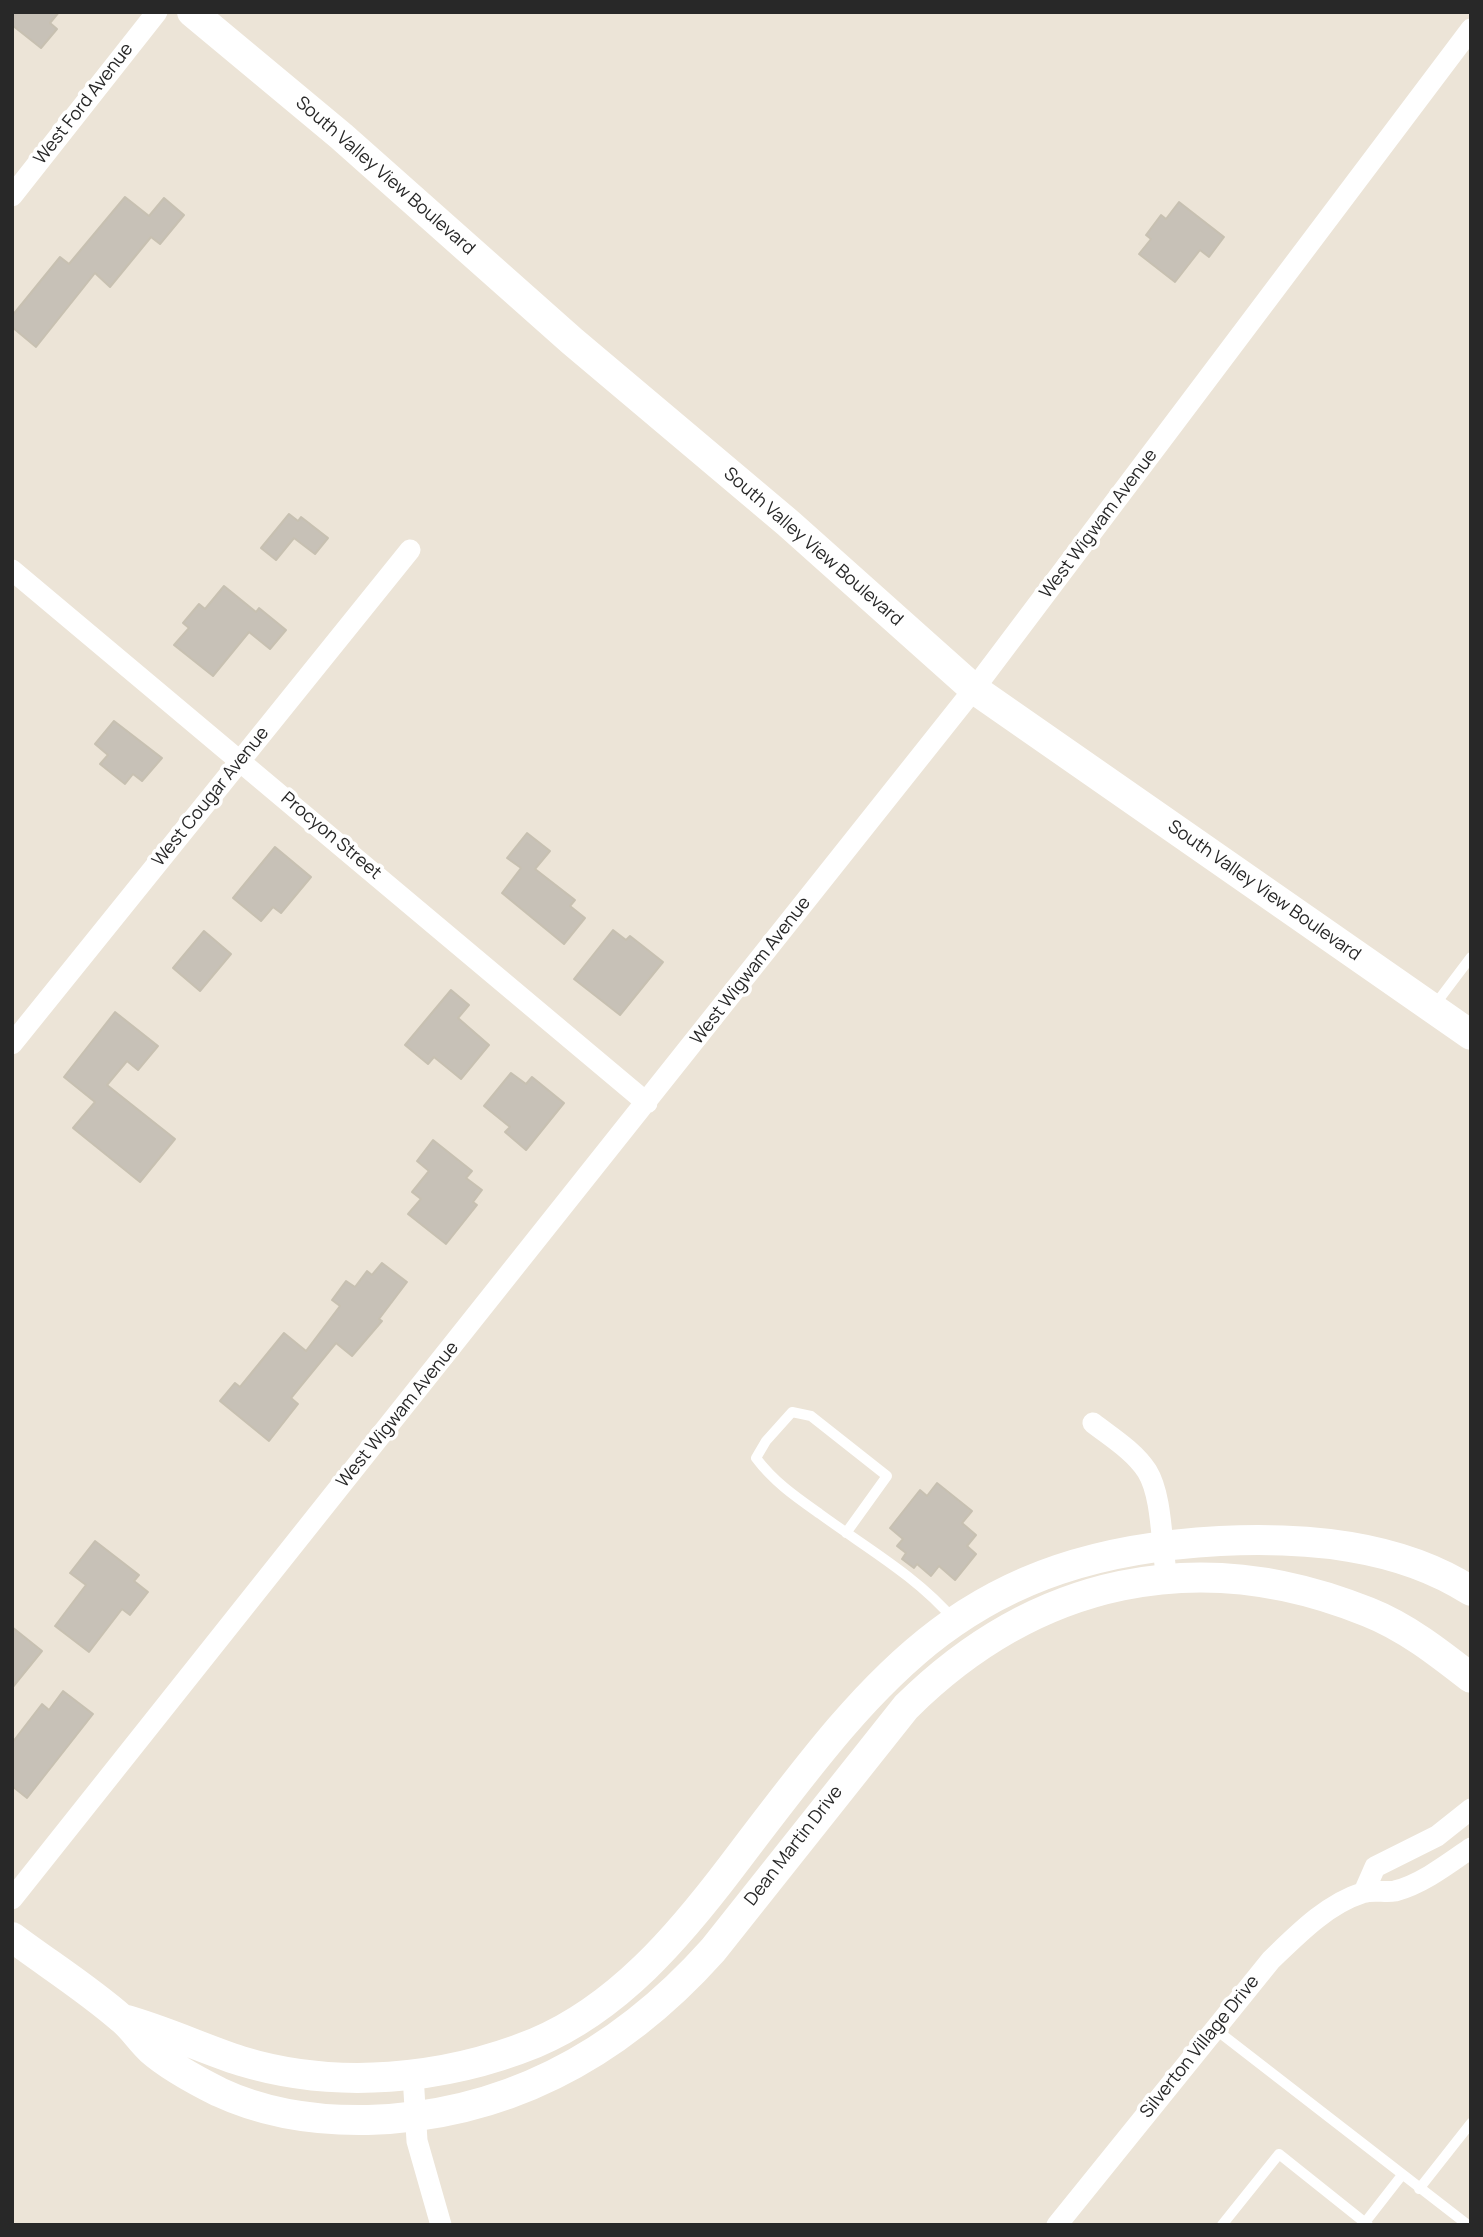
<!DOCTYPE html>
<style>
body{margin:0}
#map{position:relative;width:1483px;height:2237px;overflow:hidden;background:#ece4d7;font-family:Manrope,sans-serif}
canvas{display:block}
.frame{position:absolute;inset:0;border:14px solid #282828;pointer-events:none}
</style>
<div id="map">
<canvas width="1483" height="2237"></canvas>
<div class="frame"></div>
</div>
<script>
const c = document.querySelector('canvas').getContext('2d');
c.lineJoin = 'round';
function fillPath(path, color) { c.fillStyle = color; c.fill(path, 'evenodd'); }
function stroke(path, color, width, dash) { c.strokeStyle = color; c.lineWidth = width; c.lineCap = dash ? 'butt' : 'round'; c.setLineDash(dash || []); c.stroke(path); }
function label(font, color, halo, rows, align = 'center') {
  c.font = font + ' Manrope,sans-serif'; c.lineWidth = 7; c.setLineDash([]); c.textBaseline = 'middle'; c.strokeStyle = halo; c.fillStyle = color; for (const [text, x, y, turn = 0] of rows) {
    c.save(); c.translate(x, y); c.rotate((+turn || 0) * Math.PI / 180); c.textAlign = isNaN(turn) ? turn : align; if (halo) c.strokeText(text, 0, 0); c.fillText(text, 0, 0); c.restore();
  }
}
const building = new Path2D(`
 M12,12H59L50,23L57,29L41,48L12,25Z
 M125,197L149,216L164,198L184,215L160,244L151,237L110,287L95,273L36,347L12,327V316L60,257L69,264Z
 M1179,202L1224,237L1209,257L1200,250L1175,282L1139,254L1151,239L1146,235L1161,215L1166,219Z
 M289,514L298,521L301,517L328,538L315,554L294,538L276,560L261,548Z
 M224,586L256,612L259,608L286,630L270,649L249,632L213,676L174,645L189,628L183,623L199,604L205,609Z
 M114,721L162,758L142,781L133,774L125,784L100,764L108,755L95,744Z
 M527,833L550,851L535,869L575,900L570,906L585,918L564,944L502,893L521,868L507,858Z
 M275,847L311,877L281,913L273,907L261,921L233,898Z
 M613,930L626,940L630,936L663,962L620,1015L574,979Z
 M204,931L231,954L200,991L173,968Z
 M451,990L469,1005L458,1018L489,1045L461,1079L434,1057L428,1064L405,1045Z
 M115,1012L158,1046L138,1070L127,1061L107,1085L175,1139L140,1182L73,1128L95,1102L64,1077Z
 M511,1073L526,1084L532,1077L564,1103L526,1150L505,1132L510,1127L484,1106Z
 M433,1140L472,1171L466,1178L482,1190L473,1202L477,1205L446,1244L408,1214L421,1199L412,1192L429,1171L417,1161Z
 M382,1263L407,1282L379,1319L382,1321L352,1356L336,1343L291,1398L298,1404L269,1441L220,1401L235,1383L240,1387L284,1333L306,1351L340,1306L332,1300L346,1281L355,1287L367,1271L372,1275Z
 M937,1483L972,1511L962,1523L976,1535L967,1546L976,1554L955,1580L939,1566L931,1576L917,1564L914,1568L902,1559L906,1553L897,1546L903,1539L890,1528L920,1490L927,1496Z
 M95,1541L139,1575L134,1581L148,1592L130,1615L122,1609L89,1652L55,1626L86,1585L70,1573Z
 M12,1627L42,1651L12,1688Z
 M63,1691L93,1714L27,1798L12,1786V1743L42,1704L49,1710Z`);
const lane = new Path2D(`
 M1434,1006L1471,957
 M846,1533L887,1476L811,1416L792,1412L766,1441L756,1458C774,1482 796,1497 820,1514C865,1547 918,1577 954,1620
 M1215,2029L1468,2225
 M1419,2189L1471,2123
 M1222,2225L1279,2154L1368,2225
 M1363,2225L1402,2175`);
const street = new Path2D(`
 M12,196L157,12
 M12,570L647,1103
 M12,1044L410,550
 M1093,1423C1111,1437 1134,1451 1147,1471C1163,1497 1161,1547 1167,1578
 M1364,1892L1375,1867L1437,1836L1471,1809
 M12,1899L974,689L1471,29
 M413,2075L417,2141L441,2225
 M1057,2225L1271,1960C1297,1935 1327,1904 1362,1893C1373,1889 1385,1893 1395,1891C1422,1884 1448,1864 1471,1848`);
const secondary = new Path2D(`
 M192,12L341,136L572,341L788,523L974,689L1471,1035
 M12,1937C48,1964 88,1989 122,2019C133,2028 141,2041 151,2050C169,2066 197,2081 219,2092C266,2114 315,2121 368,2120C507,2116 621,2053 713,1950L906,1707C1035,1579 1198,1543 1368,1612C1406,1627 1439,1653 1471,1678
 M123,2019C164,2030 201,2048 241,2061C336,2090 444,2080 535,2043C618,2008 679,1936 732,1866C877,1675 961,1555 1220,1541C1304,1537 1398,1544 1471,1591`);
const streetNames = [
 ["West Ford Avenue",84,104,-52],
 ["South Valley View Boulevard",385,176,41],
 ["West Wigwam Avenue",1099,524,-53],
 ["South Valley View Boulevard",813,547,41],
 ["West Cougar Avenue",211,797,-51],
 ["Procyon Street",331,836,40],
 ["South Valley View Boulevard",1264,891,35],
 ["West Wigwam Avenue",751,971,-52],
 ["West Wigwam Avenue",398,1415,-51],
 ["Dean Martin Drive",794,1846,-52],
 ["Silverton Village Drive",1200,2047,-51]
];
fillPath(building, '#c7c1b7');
stroke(building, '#c7c0b1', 2);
stroke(lane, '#fff', 10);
stroke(street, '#fff', 21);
stroke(secondary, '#fff', 30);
label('18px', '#282828', '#fff', streetNames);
</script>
